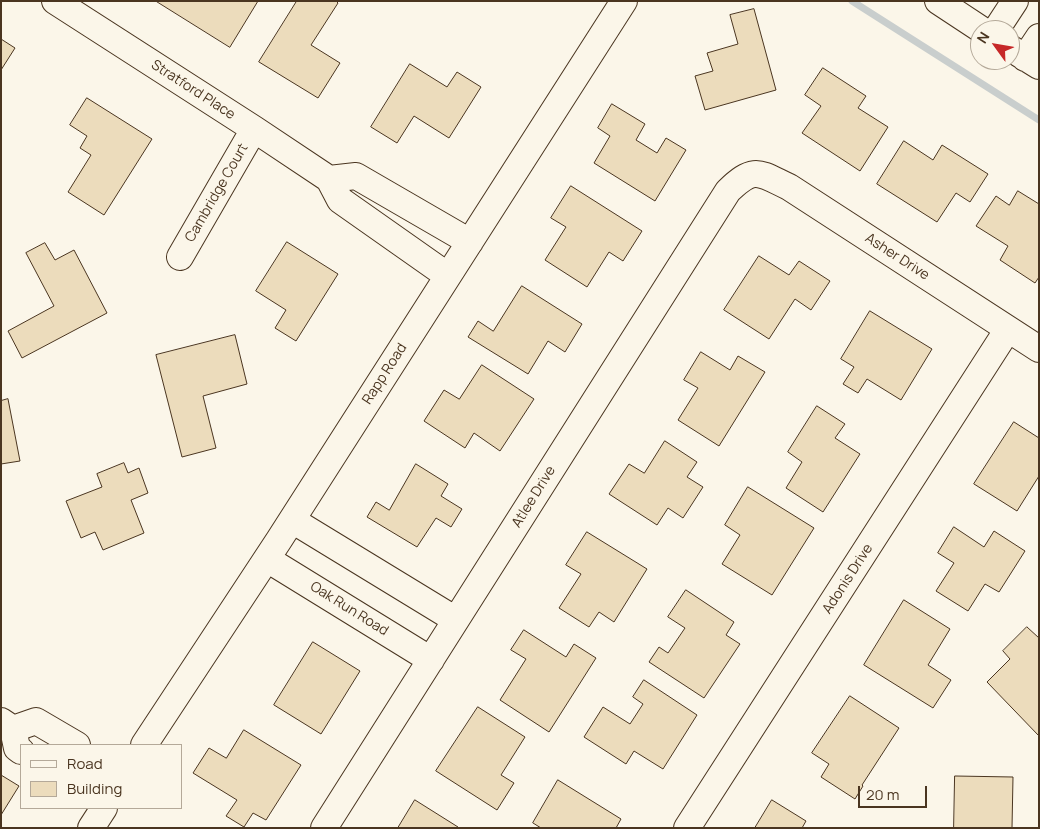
<!DOCTYPE html>
<style>
body{margin:0}
#map{position:relative;width:1040px;height:829px;overflow:hidden;background:#fbf6e9;font-family:Manrope,sans-serif}
canvas{display:block}
.frame{position:absolute;inset:0;border:2px solid #4a3520;pointer-events:none}
.legend{position:absolute;left:20px;top:744px;width:162px;height:65px;box-sizing:border-box;background:#fbf6e9;border:1px solid #b4a999;margin:0;padding:6px 9px;list-style:none;font-size:15px;color:#4a3520}
.legend li{display:flex;align-items:center;gap:10px;height:25px}
.legend b{width:25px;border:1px solid #b4a999}
.north{position:absolute;left:970px;top:20px;width:50px;height:50px;box-sizing:border-box;background:#fbf6e9;border:1px solid #b4a999;border-radius:50%;rotate:302deg;font-size:14px;font-weight:700;line-height:20px;text-align:center;color:#4a3520}
.north::after{content:'';display:block;margin:auto;width:18px;height:22px;background:#c62828;clip-path:polygon(50% 0,100% 100%,50% 72%,0 100%)}
.scale{position:absolute;left:858px;top:786px;width:69px;height:22px;box-sizing:border-box;border:2px solid #4a3520;border-top:0;padding-left:6px;font-size:15px;line-height:18px;white-space:nowrap;color:#4a3520;-webkit-text-stroke:4px #fbf6e9;paint-order:stroke}
</style>
<div id="map">
<canvas width="1040" height="829"></canvas>
<div class="frame"></div>
<ul class="legend">
<li><b style="height:6px;background:#fbf6e9"></b>Road</li>
<li><b style="height:14px;background:#ecdcbc"></b>Building</li>
</ul>
<div class="north">N</div>
<div class="scale">20 m</div>
</div>
<script>
const c = document.querySelector('canvas').getContext('2d');
c.lineJoin = 'round';
function stroke(path, color, width, dash) { c.strokeStyle = color; c.lineWidth = width; c.lineCap = dash ? 'butt' : 'round'; c.setLineDash(dash || []); c.stroke(path); }
function fillPath(path, color) { c.fillStyle = color; c.fill(path, 'evenodd'); }
function label(font, color, halo, rows, align = 'center') {
  c.font = font + ' Manrope,sans-serif'; c.lineWidth = 4; c.setLineDash([]); c.textBaseline = 'middle'; c.strokeStyle = halo; c.fillStyle = color; for (const [text, x, y, turn = 0] of rows) {
    c.save(); c.translate(x, y); c.rotate((+turn || 0) * Math.PI / 180); c.textAlign = isNaN(turn) ? turn : align; if (halo) c.strokeText(text, 0, 0); c.fillText(text, 0, 0); c.restore();
  }
}
const stream = new Path2D(`
 M852,1L1039,120`);
const building = new Path2D(`
 M156,1H258L230,47Z
 M297,1H336L338,3L311,45L340,63L318,98L259,62Z
 M754,9L776,90L705,110L695,76L713,71L707,53L738,44L730,15Z
 M1,39L15,48L1,70Z
 M410,64L447,87L457,72L481,87L449,138L414,116L397,143L371,127Z
 M823,68L866,96L858,108L888,127L860,171L802,133L821,106L805,95Z
 M87,98L152,139L104,215L68,192L91,155L80,148L87,136L70,125Z
 M612,104L645,124L636,140L657,153L666,138L686,150L655,201L594,163L610,136L598,128Z
 M904,141L933,160L942,145L988,174L970,202L956,193L937,222L877,184Z
 M571,186L642,231L623,261L609,252L587,287L545,260L566,227L551,218Z
 M1018,191L1039,204V277L1035,283L1000,260L1008,246L976,226L996,196L1009,205Z
 M287,242L338,274L296,341L275,328L286,310L256,291Z
 M45,243L55,260L74,250L107,313L22,358L8,331L54,306L26,253Z
 M759,256L789,275L799,261L830,281L811,310L795,299L769,339L724,310Z
 M522,286L582,324L565,352L548,341L528,374L468,337L478,321L493,331Z
 M870,311L932,349L901,400L867,379L858,393L843,384L854,367L841,359Z
 M235,335L247,384L203,396L216,448L182,457L156,355Z
 M701,352L730,370L738,356L765,372L719,446L678,420L698,388L684,380Z
 M482,365L534,399L500,451L474,433L465,448L424,421L444,390L459,399Z
 M8,399L20,461L1,464V401Z
 M817,406L845,424L835,438L860,454L823,512L786,488L802,462L788,452Z
 M1014,422L1039,438V476L1017,511L974,484Z
 M665,441L697,462L687,477L703,487L683,518L668,508L657,525L609,494L629,464L644,473Z
 M124,463L128,473L139,468L148,493L131,500L144,533L103,550L95,532L81,538L66,501L102,487L97,474Z
 M416,464L448,484L441,496L462,509L451,527L436,518L417,547L367,517L376,502L389,510Z
 M748,487L814,528L772,595L722,564L740,535L725,525Z
 M954,527L984,547L994,531L1025,551L999,592L985,584L968,611L936,591L954,563L938,553Z
 M587,532L647,569L614,622L599,612L589,627L559,608L581,574L566,565Z
 M686,590L734,622L726,635L740,644L704,698L649,662L659,647L668,653L685,628L668,617Z
 M904,600L950,629L928,665L951,680L933,708L864,665Z
 M1027,627L1039,638V736L987,682L1010,659L1003,651Z
 M524,630L566,657L574,644L596,658L549,732L500,700L526,659L511,650Z
 M313,642L360,671L321,734L274,705Z
 M644,680L697,715L663,769L634,751L626,764L584,737L603,707L630,724L643,704L633,697Z
 M850,696L899,728L862,785L863,786L855,799L821,777L829,764L812,753Z
 M478,707L525,737L501,775L514,783L497,810L436,771Z
 M244,730L301,765L266,820L253,813L244,827L226,816L237,800L193,773L209,748L226,758Z
 M1,775L19,786L1,815Z
 M955,776L1013,777L1012,828H954Z
 M558,780L621,819L616,828H541L533,823Z
 M415,800L458,827V828H398Z
 M772,800L806,821L802,828H755Z`);
const minor = new Path2D(`
 M55,1L254,129L329,179L340,200L448,276
 M938,1L982,30
 M996,30L1015,1
 M1010,48L1039,66
 M1025,58L1039,37
 M329,179L356,176L470,242
 M180,257L254,129
 M292,520L456,620
 M267,559L431,660
 M1,721L13,729L17,748L21,751
 M13,729L36,721L77,745
 M144,745L279,540L624,1
 M91,828L104,808
 M324,828L728,191C755,165 759,173 789,187L1039,349
 M687,828L1008,329`);
const streetNames = [
 ["Stratford Place",193,90,33],
 ["Cambridge Court",217,193,-60],
 ["Asher Drive",897,257,33],
 ["Rapp Road",385,374,-57],
 ["Atlee Drive",534,497,-58],
 ["Adonis Drive",848,579,-57],
 ["Oak Run Road",349,609,32]
];
stroke(stream, '#c9cecd', 7);
fillPath(building, '#ecdcbc');
stroke(building, '#4a3520', 1);
stroke(minor, '#4a3520', 28);
stroke(minor, '#fbf6e9', 26);
label('14px', '#4a3520', '#fbf6e9', streetNames);
</script>
